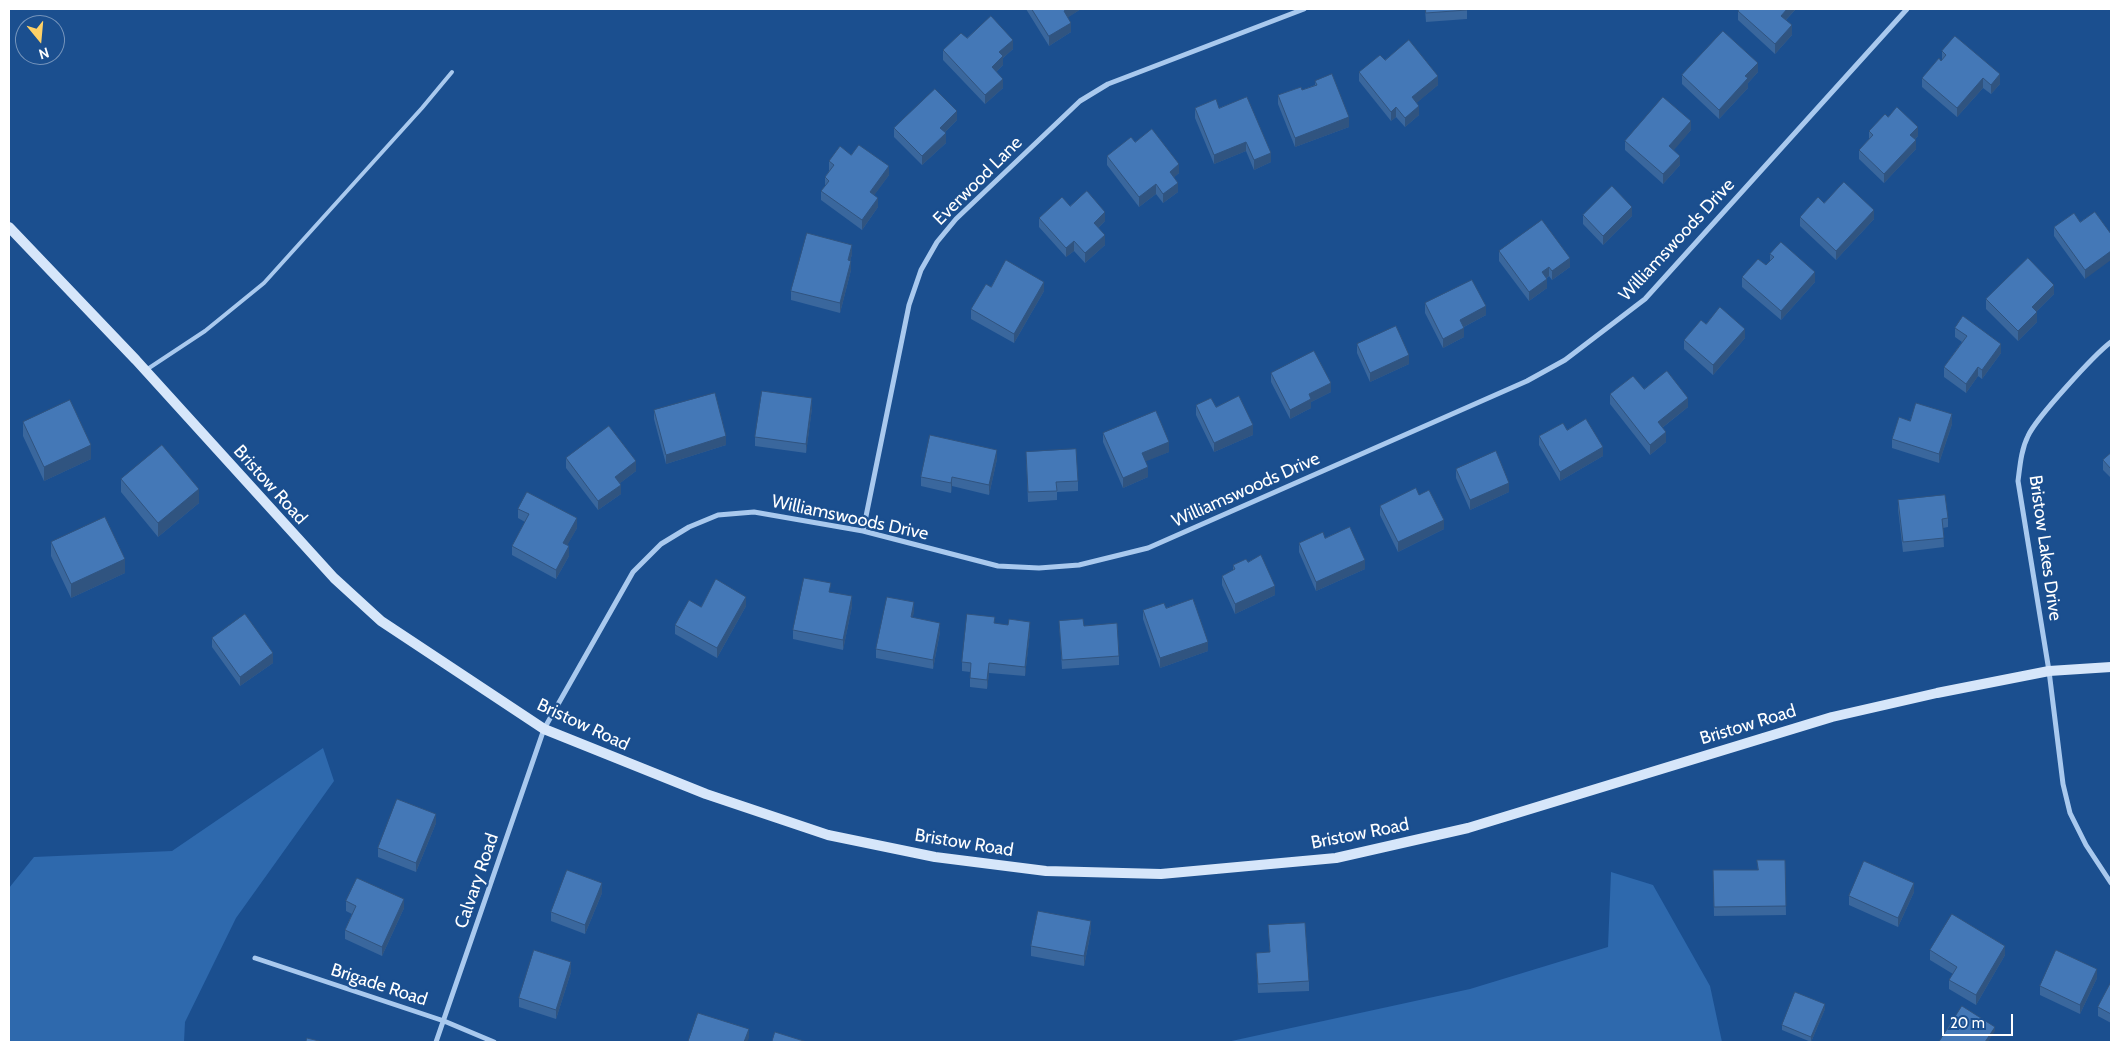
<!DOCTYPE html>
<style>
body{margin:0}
#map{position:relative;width:2120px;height:1051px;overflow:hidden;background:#1b4f8f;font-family:Cabin,sans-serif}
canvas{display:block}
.frame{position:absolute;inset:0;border:10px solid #fff;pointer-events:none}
.north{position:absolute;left:15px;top:15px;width:50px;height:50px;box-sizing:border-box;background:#1b4f8f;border:1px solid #7695bc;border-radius:50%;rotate:163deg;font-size:14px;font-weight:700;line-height:20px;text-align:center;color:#fff}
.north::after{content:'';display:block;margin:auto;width:18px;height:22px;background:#ffd166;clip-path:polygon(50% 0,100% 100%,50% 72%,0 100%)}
.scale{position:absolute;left:1942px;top:1014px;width:71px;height:22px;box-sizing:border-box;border:2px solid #fff;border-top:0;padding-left:6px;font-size:15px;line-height:18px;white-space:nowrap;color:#fff;-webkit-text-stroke:4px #1b4f8f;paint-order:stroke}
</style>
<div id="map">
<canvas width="2120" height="1051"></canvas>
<div class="frame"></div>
<div class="north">N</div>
<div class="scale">20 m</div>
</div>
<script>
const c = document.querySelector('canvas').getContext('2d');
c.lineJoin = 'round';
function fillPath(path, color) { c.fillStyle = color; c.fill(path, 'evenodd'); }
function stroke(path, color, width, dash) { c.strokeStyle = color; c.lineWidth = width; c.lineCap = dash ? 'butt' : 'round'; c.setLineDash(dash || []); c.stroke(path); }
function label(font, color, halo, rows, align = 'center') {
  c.font = font + ' Cabin,sans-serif'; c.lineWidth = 4.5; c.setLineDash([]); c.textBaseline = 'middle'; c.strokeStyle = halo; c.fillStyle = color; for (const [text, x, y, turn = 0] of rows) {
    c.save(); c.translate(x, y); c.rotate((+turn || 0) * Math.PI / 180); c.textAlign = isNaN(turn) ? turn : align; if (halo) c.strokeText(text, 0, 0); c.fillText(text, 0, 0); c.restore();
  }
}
const green = new Path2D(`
 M323,748L334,781L236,918L185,1022L184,1042H9V888L34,857L172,851Z
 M1611,872L1653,885L1710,986L1722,1042H1227L1470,989L1608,947Z`);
const service = new Path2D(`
 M146,370L205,331L264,283L422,108L452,72`);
const minor = new Path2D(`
 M2111,342C2095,354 2036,418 2028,436C2021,450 2020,466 2018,481L2049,671L2063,784L2070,813L2086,845L2111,883
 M863,531L909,305L921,270L937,242L956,219L1080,101L1108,84L1304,9
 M255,958L444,1021L494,1042
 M436,1042L544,729L633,572L661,544L689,527L718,515L754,512L863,531L998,566L1039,568L1079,565L1148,548L1527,381L1565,360L1645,299L1907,9`);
const secondary = new Path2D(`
 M9,227L136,360L334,578L381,621L544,729L706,794L828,835L935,857L1046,871L1161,874L1336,858L1468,828L1832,717L1937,693L2049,671L2111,667`);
const wall = new Path2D(`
 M1026,9H1081L1068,17L1071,32L1049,46Z
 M1425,9H1467V19L1426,22Z
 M1796,9L1786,20L1792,35L1775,54L1738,20V11Z
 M967,38L1013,49L1003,58V65L996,72L1003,88L985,104L943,60V50Z
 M1942,51L2000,84L1991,94L1983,88L1957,117L1922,87V78L1942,60Z
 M1385,60L1438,85L1416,103L1419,115L1405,127L1396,117L1391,121L1359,81V72Z
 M1758,72L1748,83V88L1719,119L1682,84V75Z
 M1315,81L1349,127L1295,147L1278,104V95L1302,90L1315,85Z
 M1195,108H1219L1271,162L1254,170L1246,151L1214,164L1195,118Z
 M1888,117L1918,136L1915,139L1916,149L1884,183L1859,159V150L1869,139V131Z
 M957,120L945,132L946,143L922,165L894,137V128Z
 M1691,130L1673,150L1680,165L1663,184L1625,150V141Z
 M1135,142L1179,173L1174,177L1178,192L1163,203L1156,194L1139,207L1107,165V156Z
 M851,155L889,175L874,195L878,207L862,230L821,200V191L825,187V177L829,171V161Z
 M1824,203L1874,219L1836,260L1800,226V217Z
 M1070,206L1105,221L1098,228L1105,245L1085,263L1074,251L1066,257L1039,227V218Z
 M2095,212L2085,279L2054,236V227L2080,222Z
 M1583,215L1632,216L1603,245L1583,224Z
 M1499,251L1570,267L1552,280L1549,276L1547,278V288L1529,301L1499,261Z
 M852,254L850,261L851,270L840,313L791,300V291Z
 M1770,254L1815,282L1781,320L1742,287V277L1766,265L1770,261Z
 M991,287L1044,291L1014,343L971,319V309Z
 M2054,294L2036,312L2037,322L2018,341L1986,309V299Z
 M1425,303L1486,315L1464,327V337L1443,348L1425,313Z
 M1706,324L1745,338L1713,375L1684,349V340Z
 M1955,328L2001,353L1982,379L1978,376L1966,393L1944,377V367L1962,342L1955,337Z
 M1357,344L1409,364L1370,382L1357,353Z
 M1271,373L1331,392L1311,402V408L1290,419L1271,382Z
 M1644,389L1688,407L1662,428L1666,442L1650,455L1610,404V394Z
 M1196,405L1253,435L1214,452L1196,415Z
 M812,408L806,453L755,446V437Z
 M654,410L726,445L666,464L654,419Z
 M1910,421L1952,424L1939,463L1892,448V439Z
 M23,422L91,459L44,481L23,436Z
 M1567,430L1603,456L1560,481L1539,445V436Z
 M1103,433L1169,452L1145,461L1148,477L1123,488L1103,442Z
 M1026,452L1078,481V491L1057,492V500L1028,502Z
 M2111,453V478L2103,470V460Z
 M566,458L636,471L620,483L621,494L598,510L566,468Z
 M997,459L989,495L952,486L951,493L921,486V477Z
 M1456,469L1509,492L1470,510L1456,478Z
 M121,479L199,503L158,537L121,492Z
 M1419,495L1444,529L1398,552L1380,515V506Z
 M1898,500L1948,518V527L1943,528L1944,547L1903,552L1898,509Z
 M518,509L577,528L567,545L569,556L556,579L512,555V546L525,522L518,518Z
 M1325,538L1365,569L1316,591L1299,552V543Z
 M51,542L125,573L71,598L51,556Z
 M1248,562L1275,595L1235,614L1222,585V576L1233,570V565Z
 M746,606L717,658L675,634V625L701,607Z
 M852,606L843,650L793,639V630Z
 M1166,608L1208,651L1160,668L1143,619V610Z
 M914,612L912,617L940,632L933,669L876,658V649Z
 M1059,621L1084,626L1119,656V665L1062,669Z
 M995,623L1030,631L1025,676L989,673L987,689L970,687V672L962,671V662Z
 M212,638L273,663L240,686L212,647Z
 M436,823L416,872L378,857V848Z
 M1785,860L1786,915L1714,916L1713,870H1757Z
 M1914,892L1898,927L1849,905V896Z
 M602,893L585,934L551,921V912Z
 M346,901L404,908L382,956L345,939V930L352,914L346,911Z
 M1268,925L1309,981V991L1258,993L1256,953L1270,952Z
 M1091,931L1084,966L1031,956V946Z
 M1930,950L2005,955L1976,1005L1949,989V980L1953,974L1930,960Z
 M571,972L556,1019L519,1007V998Z
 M2097,978L2080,1014L2040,995V986Z
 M2111,982V1023L2098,1016V1007Z
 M1825,1009L1811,1042L1782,1030V1025Z`);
const shadedWall = new Path2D(`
 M1067,9H1081L1064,20V11Z
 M1787,9H1796L1781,25V16Z
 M1071,23V32L1049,46V36Z
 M1792,25V35L1775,54V44Z
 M1013,40V49L1003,58V65L992,76V67L999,52Z
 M1758,63V72L1748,83V88L1719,119V110L1745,76Z
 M2000,74V84L1991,94V85Z
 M1438,76V85L1412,107V97Z
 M1983,78V88L1957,117V108Z
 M1003,79V88L985,104V95Z
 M1419,106V115L1405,127V118Z
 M1396,107V117L1391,121V112Z
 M957,111V120L940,137V128Z
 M1349,117V127L1295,147V138Z
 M1691,121V130L1669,156V146Z
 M1918,127V136L1910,144V135Z
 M946,133V143L922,165V156Z
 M1916,140V149L1884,183V174Z
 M1246,142V151L1214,164V155Z
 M1271,153V162L1254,170V160Z
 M1680,156V165L1663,184V174Z
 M1179,164V173L1170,181V172Z
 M889,166V175L870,201V192Z
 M1178,183V192L1163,203V194Z
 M1156,184V194L1139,207V197Z
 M878,198V207L862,230V220Z
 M1632,207V216L1603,245V236Z
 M1874,210V219L1836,260V251Z
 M1105,212V221L1094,232V223Z
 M1105,235V245L1085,263V253Z
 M1074,241V251L1066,257V248Z
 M852,245V254L848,270V260Z
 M2111,251V260L2085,279V270Z
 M1570,258V267L1552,280V271Z
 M851,261V270L840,313V303Z
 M1549,267V276L1542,281V272Z
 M1815,272V282L1781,320V311Z
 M1547,279V288L1529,301V292Z
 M1044,282V291L1014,343V334Z
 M2054,285V294L2032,316V307Z
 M1486,306V315L1460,329V320Z
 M2037,312V322L2018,341V331Z
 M1464,328V337L1443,348V339Z
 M1745,329V338L1713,375V365Z
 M2001,344V353L1982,379V370Z
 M1409,355V364L1370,382V373Z
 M1978,367V376L1966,393V384Z
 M1331,383V392L1311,402V408L1290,419V410L1309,394Z
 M812,398V408L806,453V444Z
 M1688,398V407L1658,431V422Z
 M1952,414V424L1939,463V454Z
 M1253,425V435L1214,452V443Z
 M1666,432V442L1650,455V445Z
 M726,436V445L666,464V455Z
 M1169,442V452L1142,463V453Z
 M91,445V459L44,481V467Z
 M1603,447V456L1560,481V472Z
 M997,450V459L989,495V485Z
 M636,461V471L615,487V477Z
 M1148,467V477L1123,488V478Z
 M952,477V486L951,493V483Z
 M1509,483V492L1470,510V500Z
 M621,485V494L598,510V501Z
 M199,489V503L158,537V523Z
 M577,518V528L563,553V543Z
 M1444,520V529L1398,552V542Z
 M569,546V556L556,579V570Z
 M125,559V573L71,598V584Z
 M1365,560V569L1316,591V582Z
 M1275,586V595L1235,614V604Z
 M852,596V606L843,650V640Z
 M746,597V606L717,658V648Z
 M914,602V612L911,626V617Z
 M1030,622V631L1025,676V667Z
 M940,623V632L933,669V660Z
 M1208,642V651L1160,668V658Z
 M273,653V663L240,686V677Z
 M989,663V673L987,689V680Z
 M436,814V823L416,872V863Z
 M602,883V893L585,934V925Z
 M1914,883V892L1898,927V918Z
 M404,899V908L382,956V947Z
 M1091,921V931L1084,966V956Z
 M2005,946V955L1976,1005V995Z
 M571,962V972L556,1019V1010Z
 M2097,969V978L2080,1014V1005Z
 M1825,1004V1009L1811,1042V1037Z
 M1995,1027V1031L1988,1042H1985Z
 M749,1029V1038L747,1042H744Z`);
const building = new Path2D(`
 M1032,9H1067L1064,11L1071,23L1049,36Z
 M1426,9H1467V10L1426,13Z
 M1740,9H1787L1781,16L1792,25L1775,44L1738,11Z
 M991,16L1013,40L999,52L1003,56L992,67L1003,79L985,95L943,50L961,33L967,38Z
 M1723,31L1758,63L1745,76L1748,78L1719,110L1682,75Z
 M1955,36L2000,74L1991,85L1983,78L1957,108L1922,78L1939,58L1941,61L1946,55L1942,51Z
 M1409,40L1438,76L1412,97L1419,106L1405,118L1396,107L1391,112L1359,72L1380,55L1385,60Z
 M1332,74L1349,117L1295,138L1278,95L1301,87L1302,90L1317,85L1315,81Z
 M935,89L957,111L940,128L946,133L922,156L894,128Z
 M1247,97L1271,153L1254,160L1246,142L1214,155L1195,108L1216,99L1219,108Z
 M1663,97L1691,121L1669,146L1680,156L1663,174L1625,141Z
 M1897,107L1918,127L1910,135L1916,140L1884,174L1859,150L1873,135L1869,131L1885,114L1888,117Z
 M1152,129L1179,164L1170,172L1178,183L1163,194L1156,184L1139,197L1107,156L1131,137L1135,142Z
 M859,145L889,166L870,192L878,198L862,220L821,191L829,181L825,177L834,165L829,161L840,146L851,155Z
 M1844,182L1874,210L1836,251L1800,217L1818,197L1824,203Z
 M1612,186L1632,207L1603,236L1583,215Z
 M1087,191L1105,212L1094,223L1105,235L1085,253L1074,241L1066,248L1039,218L1062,197L1070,206Z
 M2095,212L2111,234V251L2085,270L2054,227L2074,213L2080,222Z
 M1542,220L1570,258L1552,271L1549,267L1542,272L1547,279L1529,292L1499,251Z
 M807,233L852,245L848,260L851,261L840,303L791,291Z
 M1781,242L1815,272L1781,311L1742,277L1758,259L1766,265L1774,257L1770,254Z
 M2028,258L2054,285L2032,307L2037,312L2018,331L1986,299Z
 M1006,260L1044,282L1014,334L971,309L986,284L991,287Z
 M1472,280L1486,306L1460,320L1464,328L1443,339L1425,303Z
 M1720,307L1745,329L1713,365L1684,340L1701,320L1706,324Z
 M1963,316L2001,344L1982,370L1978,367L1966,384L1944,367L1967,336L1955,328Z
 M1396,326L1409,355L1370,373L1357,344Z
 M1314,351L1331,383L1309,394L1311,399L1290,410L1271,373Z
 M1667,371L1688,398L1658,422L1666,432L1650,445L1610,394L1633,376L1644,389Z
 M762,391L812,398L806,444L755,437Z
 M715,393L726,436L666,455L654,410Z
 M1239,396L1253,425L1214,443L1196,405L1211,398L1216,407Z
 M70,400L91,445L44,467L23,422Z
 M1916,403L1952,414L1939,454L1892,439L1899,417L1910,421Z
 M1156,411L1169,442L1142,453L1148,467L1123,478L1103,433Z
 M1586,419L1603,447L1560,472L1539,436L1563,423L1567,430Z
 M609,426L636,461L615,477L621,485L598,501L566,458Z
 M930,435L997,450L989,485L952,477L951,483L921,477Z
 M162,445L199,489L158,523L121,479Z
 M1076,449L1078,481L1056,482L1057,491L1028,492L1026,452Z
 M1496,451L1509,483L1470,500L1456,469Z
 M2111,453V469L2103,460Z
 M1416,488L1419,495L1429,490L1444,520L1398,542L1380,506Z
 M527,492L577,518L563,543L569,546L556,570L512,546L529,514L518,509Z
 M1945,495L1948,518L1942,519L1944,538L1903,542L1898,500Z
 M105,517L125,559L71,584L51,542Z
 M1350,527L1365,560L1316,582L1299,543L1323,532L1325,538Z
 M1261,555L1275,586L1235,604L1222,576L1235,569L1233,565L1246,559L1248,562Z
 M804,578L831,583L829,592L852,596L843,640L793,630Z
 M716,579L746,597L717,648L675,625L689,600L701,607Z
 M887,597L914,602L911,617L940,623L933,660L876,649Z
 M1193,599L1208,642L1160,658L1143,610L1164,603L1166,608Z
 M245,614L273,653L240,677L212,638Z
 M967,614L995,617L994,623L1008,625L1009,619L1030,622L1025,667L989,663L987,680L970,678L971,663L962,662Z
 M1083,619L1084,626L1117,623L1119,656L1062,660L1059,621Z
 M397,799L436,814L416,863L378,848Z
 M1757,860H1785L1786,906L1714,907L1713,870H1758Z
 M1864,861L1914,883L1898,918L1849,896Z
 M567,870L602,883L585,925L551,912Z
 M357,878L404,899L382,947L345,930L356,906L346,901Z
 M1038,911L1091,921L1084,956L1031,946Z
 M1952,914L2005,946L1976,995L1949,980L1957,967L1930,950Z
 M1305,923L1309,981L1258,984L1256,953L1270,952L1268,925Z
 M534,950L571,962L556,1010L519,998Z
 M2056,950L2097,969L2080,1005L2040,986Z
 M2111,982V1014L2098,1007Z
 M1795,992L1825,1004L1811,1037L1782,1025Z
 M1962,1006L1995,1027L1985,1042H1939Z
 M698,1013L749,1029L744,1042H688Z
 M775,1032L807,1042H772Z
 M307,1038L323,1042H306Z`);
const streetNames = [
 ["Everwood Lane",978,181,-45],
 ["Williamswoods Drive",1677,240,-47],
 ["Bristow Road",270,485,48],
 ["Williamswoods Drive",1246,490,-24],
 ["Williamswoods Drive",850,518,12],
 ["Bristow Lakes Drive",2045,548,82],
 ["Bristow Road",583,725,25],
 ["Bristow Road",1748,725,-17],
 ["Bristow Road",1360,834,-11],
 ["Bristow Road",964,843,9],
 ["Calvary Road",477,881,-71],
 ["Brigade Road",379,985,18]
];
fillPath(green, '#2e69ad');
stroke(service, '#a9c9ee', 4);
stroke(minor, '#a9c9ee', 5);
stroke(secondary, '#d6e6fa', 10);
fillPath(wall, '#3a679d');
fillPath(shadedWall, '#305480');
fillPath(building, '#4478b7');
stroke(building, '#305480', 1);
label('18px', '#fff', '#1b4f8f', streetNames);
</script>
